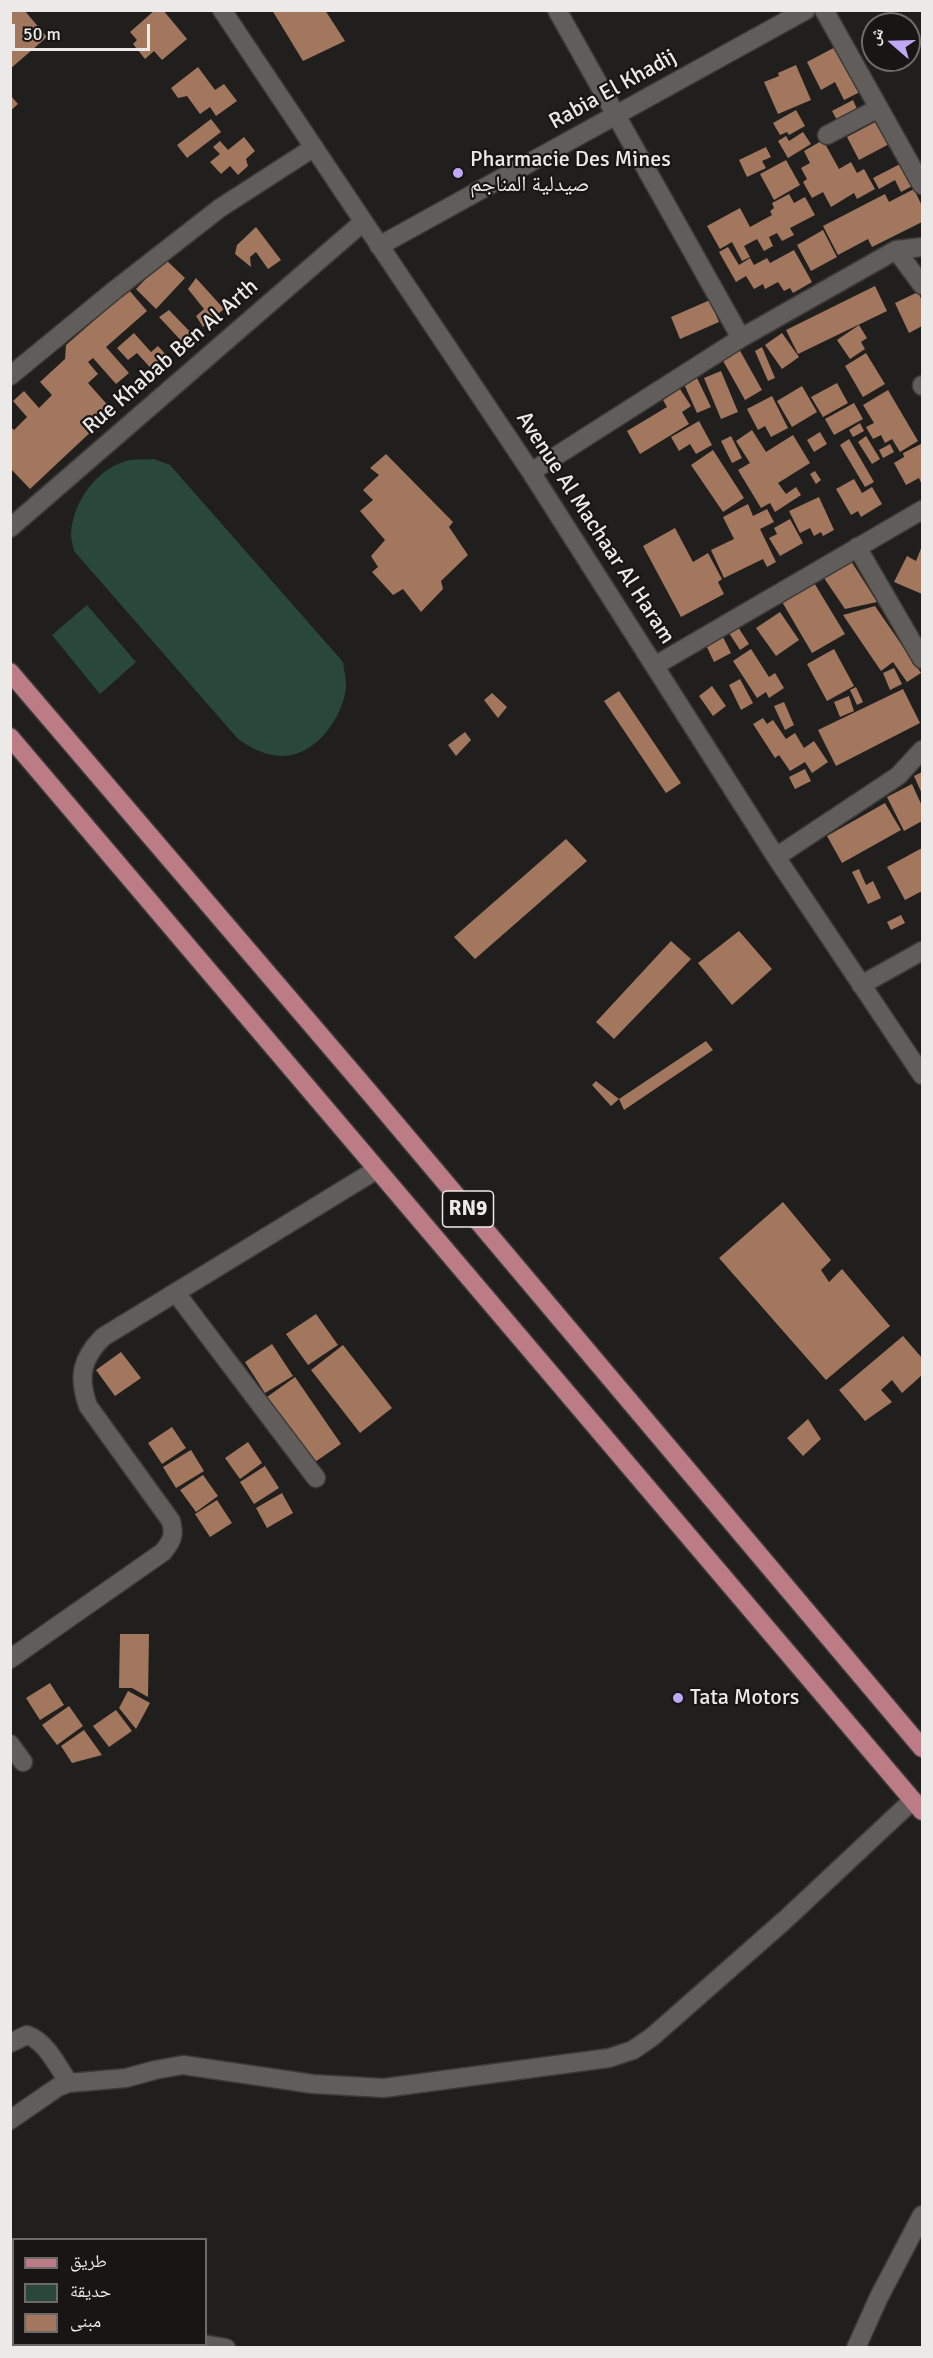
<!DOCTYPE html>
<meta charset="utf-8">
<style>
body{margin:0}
#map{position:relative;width:933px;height:2358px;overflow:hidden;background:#211f1d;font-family:Signika,"Noto Naskh Arabic",sans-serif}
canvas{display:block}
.frame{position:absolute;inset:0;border:12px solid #eceae8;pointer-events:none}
.legend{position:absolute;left:12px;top:2238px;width:195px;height:108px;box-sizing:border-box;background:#181514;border:2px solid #6d6a69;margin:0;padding:8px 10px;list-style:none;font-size:18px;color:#eceae8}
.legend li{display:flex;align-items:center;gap:12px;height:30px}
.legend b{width:30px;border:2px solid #6d6a69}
.north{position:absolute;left:861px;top:12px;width:60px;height:60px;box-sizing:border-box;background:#181514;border:2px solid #6d6a69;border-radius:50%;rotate:290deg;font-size:16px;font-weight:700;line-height:24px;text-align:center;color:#eceae8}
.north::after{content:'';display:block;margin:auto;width:21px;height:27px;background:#bea9f5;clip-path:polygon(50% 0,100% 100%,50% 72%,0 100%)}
.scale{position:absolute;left:12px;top:24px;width:138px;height:27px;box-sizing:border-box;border:3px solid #eceae8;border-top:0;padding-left:8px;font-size:18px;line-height:21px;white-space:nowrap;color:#eceae8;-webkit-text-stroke:4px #181514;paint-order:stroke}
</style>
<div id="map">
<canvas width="933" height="2358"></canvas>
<div class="frame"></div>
<ul class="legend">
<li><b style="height:8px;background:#bb7c86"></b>طريق</li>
<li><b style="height:16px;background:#29483a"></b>حديقة</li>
<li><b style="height:16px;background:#a2775e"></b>مبنى</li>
</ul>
<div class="north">ش</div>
<div class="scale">50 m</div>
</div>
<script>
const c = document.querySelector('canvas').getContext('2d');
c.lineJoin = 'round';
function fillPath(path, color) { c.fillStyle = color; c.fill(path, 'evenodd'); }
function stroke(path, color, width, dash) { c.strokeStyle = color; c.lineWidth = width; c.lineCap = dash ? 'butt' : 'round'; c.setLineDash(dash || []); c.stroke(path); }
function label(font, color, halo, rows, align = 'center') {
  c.font = font + ' Signika,"Noto Naskh Arabic",sans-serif'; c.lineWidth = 4.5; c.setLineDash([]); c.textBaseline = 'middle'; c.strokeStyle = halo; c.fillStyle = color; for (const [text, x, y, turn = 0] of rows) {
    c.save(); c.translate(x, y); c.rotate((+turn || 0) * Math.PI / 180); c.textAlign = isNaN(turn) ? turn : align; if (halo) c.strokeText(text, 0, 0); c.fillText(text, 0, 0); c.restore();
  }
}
const green = new Path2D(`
 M154,459L170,465L343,662C344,670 346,678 346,686C344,717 315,757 281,756C264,755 251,748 238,739L74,551C73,545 71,539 71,533C73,501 98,467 130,460C137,459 146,460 154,459Z
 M87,605L136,662L100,694L52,635Z`);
const building = new Path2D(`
 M10,10H24L47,37L10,69Z
 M155,10H163L187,39L162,60L154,51L145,59L133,44L137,40L130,32Z
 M272,10H325L345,41L303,61Z
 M841,44L864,90L844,100L835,82L821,90L807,62Z
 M796,65L811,100L778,114L764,82L779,76L778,73Z
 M198,67L215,90L224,84L237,101L216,116L210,107L200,114L187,96L178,98L171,88Z
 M10,95L18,104L10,111Z
 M853,100L857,109L837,120L832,111Z
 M796,110L805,126L789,135L787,132L780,135L773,123Z
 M211,119L221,132L187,158L177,145Z
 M881,119L893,142L859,160L847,137Z
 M803,132L811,144L788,158L778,141L786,136L789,141Z
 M244,137L255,151L246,159L248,166L238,175L230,166L221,174L210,162L220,154L213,147L220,141L228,150Z
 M823,140L839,169L851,162L857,173L864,169L875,189L857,199L854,193L831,207L823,192L812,198L803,182L807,179L801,168L810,163L804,151Z
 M766,147L771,157L762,161L766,168L747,177L739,160Z
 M786,160L800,185L774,200L760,174Z
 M902,163L914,185L901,192L895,180L879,189L873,178Z
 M914,189L922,206V222L872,247L868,239L838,255L823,226L885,194L889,202Z
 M789,194L794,203L805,197L815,215L790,228L794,235L782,241L777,233L769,237L773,246L764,251L757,239L744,246L750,257L742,261L732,242L720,249L707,226L740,208L750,227L772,215L770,211L774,208L772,203Z
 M256,227L281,260L268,269L256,252L250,257L251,267L235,254L237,245Z
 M823,230L837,257L811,271L797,245Z
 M728,247L739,265L750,258L754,265L767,258L770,263L794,250L812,282L793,293L790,288L784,291L778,282L765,289L763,284L754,289L746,276L736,282L719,252Z
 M165,259L185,278L156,309L136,289Z
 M196,278L224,309L203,327L196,316L204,309L188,289Z
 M875,286L887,311L798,354L786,330Z
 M129,290L147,311L106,347L129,373L116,384L93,358L88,362L98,374L88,383L113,411L30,489L10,468V426L14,430L27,417L13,401L24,391L39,408L52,395L40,382L65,359L66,345Z
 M918,292L922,301V326L909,333L895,303Z
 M710,300L719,322L680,339L671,317Z
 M169,310L197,339L188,348L159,317Z
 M859,325L867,338L861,342L865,349L850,359L837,340Z
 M134,333L151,352L158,346L171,360L156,374L137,353L128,360L117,348Z
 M782,333L799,357L782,369L765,345Z
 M762,347L775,378L768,381L755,351Z
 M739,349L762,390L745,400L722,359Z
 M866,353L885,384L863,397L845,366Z
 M721,371L738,412L721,419L704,378Z
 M697,378L711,407L697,413L684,384Z
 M837,383L848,403L823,417L811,397Z
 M802,386L817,412L792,427L777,401Z
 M680,389L691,406L682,412L689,424L640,454L627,431L667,407L663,400Z
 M888,390L918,441L900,452L892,439L885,443L881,435L873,439L866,427L874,423L863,405Z
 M772,396L788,428L771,437L765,426L758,430L747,409Z
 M854,403L863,419L834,435L825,419Z
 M699,421L712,445L696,454L690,444L679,451L671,437Z
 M860,423L864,431L853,437L849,430Z
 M752,430L766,452L793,435L810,463L778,483L786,494L796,487L801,495L775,512L770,503L761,508L738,470L750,463L736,441Z
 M820,432L827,444L814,452L807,440Z
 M731,436L742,458L732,463L721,441Z
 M866,436L880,459L872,464L858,442Z
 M849,439L874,482L865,487L840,445Z
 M890,444L894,452L883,458L879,450Z
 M921,444L922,485L919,478L906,485L894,463L904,457L903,453Z
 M713,450L744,498L723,512L691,465Z
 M386,454L453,522L449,527L468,555L441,581L443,589L421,612L403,589L393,595L372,572L378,567L371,556L385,540L360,511L373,500L363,490L379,475L370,468Z
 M815,471L821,480L816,484L810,474Z
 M854,479L862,493L872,487L882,504L861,517L858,511L851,515L836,489Z
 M819,497L834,530L823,536L821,532L814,536L810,528L800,533L789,511Z
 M748,504L753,516L767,509L774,522L760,529L776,562L767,567L763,559L724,578L711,550L734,539L723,517Z
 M790,519L803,543L780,556L769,538L777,534L774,528Z
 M675,528L693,562L708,553L722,579L718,582L724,594L681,617L643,546Z
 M922,546V594L894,582L907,556L916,561Z
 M851,561L877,602L845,609L824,578Z
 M813,581L845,634L812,653L781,600Z
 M875,606L921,673L907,682L893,662L881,671L843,615Z
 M780,612L799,640L776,656L756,628Z
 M738,627L749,644L740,650L729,633Z
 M723,637L731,653L714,662L706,645Z
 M751,649L769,677L775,673L784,688L769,698L766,692L757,698L733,661Z
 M834,649L854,686L827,701L807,664Z
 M894,668L902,684L890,690L883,673Z
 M740,679L753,703L741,710L729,685Z
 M712,686L726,706L713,716L699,696Z
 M856,687L863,702L857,705L850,690Z
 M903,689L920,723L836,766L818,730Z
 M619,691L681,783L666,793L604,701Z
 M492,693L507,707L498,718L484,700Z
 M849,696L854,711L840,717L834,702Z
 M784,702L794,725L785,730L774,706Z
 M763,718L767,724L773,720L786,739L795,733L804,748L814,741L828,762L812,773L805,762L790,771L779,755L775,758L753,724Z
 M465,732L471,740L456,756L448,745Z
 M805,769L811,781L795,789L789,777Z
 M922,772V794L914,776Z
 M912,784L922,806V821L904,831L887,797Z
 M885,803L901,830L842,863L827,836Z
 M566,839L587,861L475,959L454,937Z
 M922,848V891L905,900L887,867Z
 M859,869L866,885L873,881L881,898L868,904L852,872Z
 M901,915L905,923L891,930L887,922Z
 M739,931L772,969L732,1005L698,963Z
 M671,941L691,959L614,1039L596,1022Z
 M706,1041L713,1050L624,1110L619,1099Z
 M596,1081L619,1099L611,1106L592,1085Z
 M783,1202L831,1260L821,1270L829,1282L842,1269L890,1326L826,1380L719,1258Z
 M316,1314L338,1345L308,1365L286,1334Z
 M903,1336L922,1358V1375L902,1393L892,1380L881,1390L892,1402L865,1421L839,1390Z
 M272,1344L293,1376L265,1393L245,1362Z
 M343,1345L392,1408L360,1433L311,1370Z
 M121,1352L141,1378L115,1396L96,1370Z
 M295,1377L341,1444L312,1464L267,1397Z
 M808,1419L821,1439L803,1456L787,1438Z
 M172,1427L186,1448L162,1464L148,1443Z
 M248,1442L262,1463L240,1479L225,1458Z
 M191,1450L204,1471L176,1488L163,1467Z
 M265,1466L279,1488L254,1504L240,1482Z
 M203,1475L218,1496L196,1512L180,1490Z
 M282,1493L293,1513L267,1528L256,1508Z
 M217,1500L232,1523L210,1537L195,1514Z
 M120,1634H149L148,1697L132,1688H119Z
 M50,1683L64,1705L40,1720L26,1698Z
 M128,1691L150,1703L136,1729L119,1708Z
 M69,1706L83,1726L57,1745L42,1725Z
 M116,1710L132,1731L109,1747L93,1726Z
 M84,1730L102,1755L72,1763L61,1746Z`);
const minor = new Path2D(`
 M222,10L531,472L776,857L922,1075
 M557,10L741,338
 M824,10L922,185
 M827,135L879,108
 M379,246L806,10
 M896,250L922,285
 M10,376L116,289L220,208L313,148
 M922,386V385
 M531,472L741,338L896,250L922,247
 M10,528L362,223
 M857,547L922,659
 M656,665L922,510
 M776,857L898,776L922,750
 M861,985L922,951
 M176,1293L316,1478
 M10,1659L163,1552C172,1541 175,1535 171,1521L88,1406C78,1377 81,1359 103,1337L376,1170
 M10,1744L23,1762
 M10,2043L27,2035C46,2041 58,2067 69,2083
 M10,2120L58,2087L69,2083L126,2078L155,2070L183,2065L313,2084L384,2088L609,2058L633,2050L652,2037L786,1919L913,1800
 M203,2344L226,2348
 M856,2348L879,2297L922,2215`);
const major = new Path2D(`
 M10,672L369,1092L922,1748
 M10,737L922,1811`);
const markers = [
 [458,173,6,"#bea9f5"],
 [678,1698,6,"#bea9f5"]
];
const shields = [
 [468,1209,51]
];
const shieldNames = [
 ["RN9",468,1209]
];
const streetNames = [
 ["Rabia El Khadij",613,90,-29],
 ["Rue Khabab Ben Al Arth",171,357,-41],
 ["Avenue Al Machaar Al Haram",595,528,57]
];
const poiNames = [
 ["Pharmacie Des Mines",470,160],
 ["صيدلية المناجم",470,185],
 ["Tata Motors",690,1698]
];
fillPath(green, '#29483a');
fillPath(building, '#a2775e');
stroke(minor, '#3c3a38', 21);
stroke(major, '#3c3a38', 21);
stroke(minor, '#605d5b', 18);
stroke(major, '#bb7c86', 18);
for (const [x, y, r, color] of markers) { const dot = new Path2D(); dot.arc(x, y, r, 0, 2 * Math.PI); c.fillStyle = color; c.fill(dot); stroke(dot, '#181514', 2); }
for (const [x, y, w] of shields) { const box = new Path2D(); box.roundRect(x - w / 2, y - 18, w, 36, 4.5); c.fillStyle = '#181514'; c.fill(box); stroke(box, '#eceae8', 1.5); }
label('bold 21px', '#eceae8', null, shieldNames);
label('22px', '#eceae8', '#181514', streetNames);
label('22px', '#eceae8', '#181514', poiNames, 'left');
</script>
